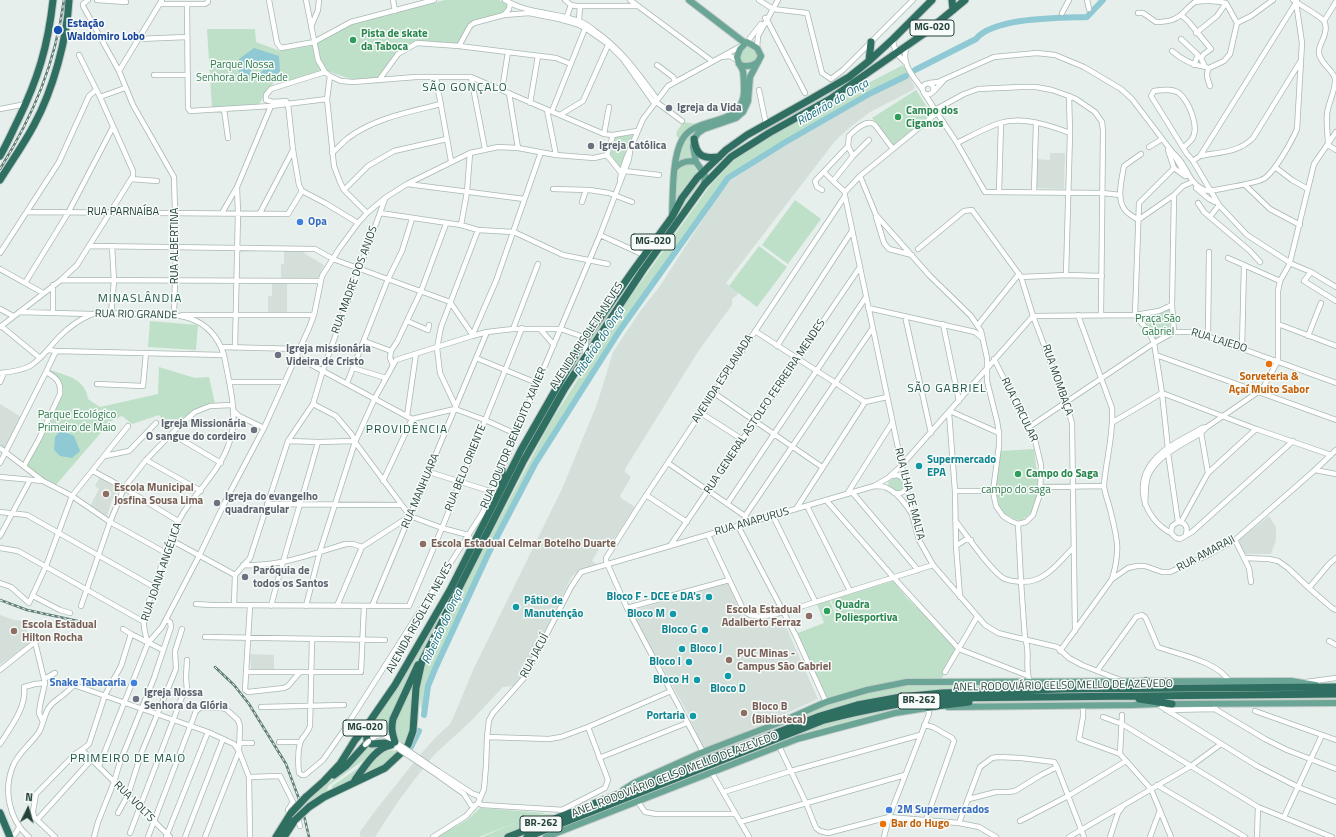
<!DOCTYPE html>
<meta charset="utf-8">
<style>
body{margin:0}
#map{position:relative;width:1336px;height:837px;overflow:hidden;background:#e6efeb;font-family:"Titillium Web",sans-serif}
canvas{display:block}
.north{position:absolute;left:8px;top:789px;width:40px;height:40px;-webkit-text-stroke:3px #f7fbf9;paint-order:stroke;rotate:5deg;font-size:11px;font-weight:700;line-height:16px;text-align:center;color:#24423a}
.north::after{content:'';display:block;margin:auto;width:14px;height:18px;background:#24423a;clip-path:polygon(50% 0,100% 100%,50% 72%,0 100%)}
</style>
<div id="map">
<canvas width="1336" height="837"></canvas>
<div class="north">N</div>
</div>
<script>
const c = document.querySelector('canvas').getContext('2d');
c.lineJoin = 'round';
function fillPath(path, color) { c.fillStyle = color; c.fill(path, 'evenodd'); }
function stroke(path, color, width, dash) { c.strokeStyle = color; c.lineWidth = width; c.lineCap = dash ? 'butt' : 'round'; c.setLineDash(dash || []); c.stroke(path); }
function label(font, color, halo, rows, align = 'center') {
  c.font = font + ' "Titillium Web",sans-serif'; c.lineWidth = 3; c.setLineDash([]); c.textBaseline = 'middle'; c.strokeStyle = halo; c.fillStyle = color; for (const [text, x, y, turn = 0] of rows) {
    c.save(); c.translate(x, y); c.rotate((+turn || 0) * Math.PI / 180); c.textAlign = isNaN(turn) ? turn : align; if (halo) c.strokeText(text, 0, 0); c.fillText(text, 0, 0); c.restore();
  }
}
const built = new Path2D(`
 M909,76L915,87L913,90L870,112L848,129L835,141L726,283L739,293L732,299V305L699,350L625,469V472L630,476V479L620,496L621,498L635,507L610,545L603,542L592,561L597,564L594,567L576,573L571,578L525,671L514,686L503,687L471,721L434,755L418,775L399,800L375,837H362L360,836V832L375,811L419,756L435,738L450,724L453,718L474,668L562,489L597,404L613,352L641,310L660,286L715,200L730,181L769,155L878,92Z
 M1050,153H1065L1064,189L1035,188L1036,159L1050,160Z
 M284,249H300L307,255L324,265L318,278H287V312H268V296H272V282H281V264H284Z
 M0,404L21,417L4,448L0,445Z
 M99,478L119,489L112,500L107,516L90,506L99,489L95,486Z
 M1269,516L1276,527V540L1271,554H1243L1239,540Z
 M728,583L744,620H783L818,699L704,750L687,712L631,611Z
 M0,615L14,620L24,621L31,642L0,665Z
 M250,654L274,655V670L251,669Z`);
const green = new Path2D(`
 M445,0H499L508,4L504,12L472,23L458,45L415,41L397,52L377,78L354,80L327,71L288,81L283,77L277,78L259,104L212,108L207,29H255L256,42L280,51L310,46L352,23Z
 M752,45L759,55L756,61L748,65L739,61L741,53L746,46Z
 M903,65L908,73L829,116L742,168L730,174L606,351L537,459L480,569L437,661L428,685L422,712C417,692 422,677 427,656L549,425L626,303L709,187L734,160L772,135L822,107Z
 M916,90L929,110L928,116L892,147L872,118Z
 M683,122L697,124L685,130L679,138L676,136L677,134L676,133Z
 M696,130L693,159L677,163C680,147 682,139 696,130Z
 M634,135L620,170L610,153L614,136Z
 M687,164L693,165L698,172L675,202L677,174L679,167Z
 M703,176L704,177L688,199L670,229L588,347V342L692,188Z
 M795,200L821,219L788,264L762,245Z
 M759,246L787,267L757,307L729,286Z
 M1169,309L1170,330L1168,333L1155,341L1138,317L1163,312Z
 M150,321L198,325L196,350L148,347Z
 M159,367L195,378L209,377L215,404L199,408L169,427L159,415L132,424L122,416L111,421L55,486L43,479L26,465L61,387L48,372L50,370C67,376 85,378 88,399L100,407L158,394Z
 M1034,449L1039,490L1032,512L1021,521C1016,519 1007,517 1004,513C988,498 997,469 1000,451Z
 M896,477C902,478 904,481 906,488L900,492L892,490L889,486L888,482Z
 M501,494L502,498L446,609L414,666L396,710L391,737L373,723L398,686Z
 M893,581L907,598L959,649L940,681L1134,683L1116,686L962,687L900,693L828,709L742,741L658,775L716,749L805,715L829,704L826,702L795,634L824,623L817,604L829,599L837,618L831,621L839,618L831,600Z
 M414,673L410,731L407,740L404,744C399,741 396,736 395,731C393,717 409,687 414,673Z
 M1336,696V699L1181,700L1154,699Z
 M1119,698L1144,701L969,704L994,699Z
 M961,700L895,709L808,732L551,832L537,837H530L834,720L913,703Z
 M368,744H386L328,786L327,791L308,804L307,800L346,769Z
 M390,750L395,751L398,753L388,762L359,777L378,755Z
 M370,760L353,780L332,789V786Z
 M480,808L545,813L521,822L544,814H554L548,818L502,837H482L515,823L479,837H437L467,820Z`);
const water = new Path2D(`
 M254,48L279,56L280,72L269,80L260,82L259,75L265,68L263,64H251V75L243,77L239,72V59Z
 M61,430L74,436L80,451L72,458L60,456L54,450L55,437Z`);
const river = new Path2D(`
 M915,70L976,39C994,17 1060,18 1087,17L1103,0
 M424,715L428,686L435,669L490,550L535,464L620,330L728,178L784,143L871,93L906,76
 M411,747L419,731`);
const minor = new Path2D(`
 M88,0L83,4V6L119,71L133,105L174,177L176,247L174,315
 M97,0L126,2
 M269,0L277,43L281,48L314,42L351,22L434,0
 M306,0L318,60L325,72L330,76L341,81L353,82L416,77H471L604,134L613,135L637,131
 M393,0L395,11
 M505,0C527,14 556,12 579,21C585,23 590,27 595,31C623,51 637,72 657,99
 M565,0L571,5L576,6H638
 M630,0L712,61
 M759,0L773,9L807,13L822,73L831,79L843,70L913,0
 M1087,0L1089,9
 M1293,0C1300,5 1320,16 1324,21C1326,24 1326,30 1325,33C1324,40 1318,46 1319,53C1320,64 1333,69 1335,79C1336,90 1328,103 1327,114C1326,124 1328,135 1328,145
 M160,4H205L208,2V0
 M187,4L188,108L190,111L271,106L327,99
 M1062,13L1069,0
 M1138,13H1143L1156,22C1169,22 1177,20 1186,10C1189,7 1192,4 1195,2C1203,0 1218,1 1226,3L1237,23
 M504,15L509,9L510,3
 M1181,15L1188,21L1211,49L1204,54L1201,58L1205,67
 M765,18L767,20L805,93
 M566,19L571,5
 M579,20L580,6
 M1324,21L1336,2
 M1237,23L1251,16L1273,0
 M311,27L318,10L319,0
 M1196,33L1217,16L1226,3
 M138,39L187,37
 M893,39C893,48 898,56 905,62
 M1181,39L1198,55L1194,65
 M747,42L761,24
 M459,46L470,26L474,23L504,15L529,13L559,19L577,24L585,28L608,44L623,59L654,103
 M907,46C900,63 913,76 923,90
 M757,48L758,36L778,0
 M1172,51C1182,60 1192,65 1206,67
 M721,57L730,56L737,60
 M657,65L673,77L675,81
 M119,71L162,0
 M154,75H187
 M330,76L327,99L334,166L340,182L344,190L367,213
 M471,77L485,149
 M436,78L451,161
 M379,80L398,54L417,43L459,46L556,58L571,64
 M929,83L938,82L994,57L1037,53L1055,55L1084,67L1121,89L1132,99L1173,153C1186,162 1187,181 1202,189C1209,193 1218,189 1226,188C1235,186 1258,183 1265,178C1275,171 1292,141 1297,129L1302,43L1296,2
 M922.5 89a5.5 5.5 0 1 1 11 0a5.5 5.5 0 1 1-11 0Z
 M1210,86C1208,80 1205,74 1209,68L1224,61L1230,54L1237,23
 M502,90L508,52
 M759,90L766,124
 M934,91L944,80
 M509,93L518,148
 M924,93L957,143L985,192L1103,193L1120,195
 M100,97L125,88
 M655,101L682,121
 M530,103L538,56
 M288,104L293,150L299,185L302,191L325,203L358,223
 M288,104L286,101L273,102L266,100V95L271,89L325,72
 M0,109L26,104
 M224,109L228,138
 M547,110L556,155
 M935,110L964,94L978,89L1021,87H1036L1052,90L1069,96L1076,99L1095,112L1102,122L1103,131L1101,315
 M552,111L586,26
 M560,115L583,101L609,43
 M604,134L609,107
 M957,143C971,136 985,128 1000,123C1022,116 1049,125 1070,133
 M633,144L645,146L650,143
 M1328,145L1336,150
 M1149,147L1162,139
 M1183,148C1186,145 1190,142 1192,139C1200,127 1189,102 1179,93C1172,88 1161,90 1154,91L1151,96L1187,154L1193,161L1219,205L1247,235L1289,262
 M1168,150L1174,168L1185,176
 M332,153C338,148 343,142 348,138C375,118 409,112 441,104
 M1173,153L1186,176
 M1141,154L1124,166C1122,178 1116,199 1125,210C1128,214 1134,217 1138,220L1174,195L1183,186L1190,183
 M607,155L622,174
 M607,155L613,135
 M853,156L848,146L849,136C855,130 867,118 875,125L893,149
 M1200,156C1220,152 1238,153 1253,138L1300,62
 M1193,161L1200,156L1297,1
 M1275,167L1292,180L1308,189
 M625,171L659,175
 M824,172L833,181L845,192
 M860,176L876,215L929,275L971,316L981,331L987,358V381L997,421L999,433V446L993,491L996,506L1003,516L1011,521L1018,524L1026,522L1033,515L1040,494L1041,465L1035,440L994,359
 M131,179L157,181
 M620,180L621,174L626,159L643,119L668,86L743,45
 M833,181L853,156L869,140
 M407,184L524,199
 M1245,185L1270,209L1300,225
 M1196,188L1209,199L1215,202
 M553,189L589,190L609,193L632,202
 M344,190L368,166L394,151L447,139
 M822,190L817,187L815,181L848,146
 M999,192L1001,123
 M1034,192L1036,123
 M845,196L912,514L919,540L933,565L985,625L998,633L1010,636L1057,647L1069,658L1082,665L1120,680
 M582,202L586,190
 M1198,203L1204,212L1250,251L1260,262
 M27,212L288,214L302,191
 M222,213L237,187L271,106
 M260,213L293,150
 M380,213L461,225L478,230L514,232L563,255L608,264
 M876,217L884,243L889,249L912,255
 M1210,217L1219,205
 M461,225L467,192L470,153
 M600,235L644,255
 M90,246L315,249L333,259L450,302L472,334
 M918,249L964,211L972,210L1021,277L1033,316L1066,403L1072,423L1075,631
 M0,253L59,162L89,96L96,90
 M1228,258L1280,281
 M1290,262L1314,164L1336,132
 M1292,264L1311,272L1336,287
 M0,269L43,293
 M1311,272L1304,281L1336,301
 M1066,275L1070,133L1069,96
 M1021,277L1066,275L1102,276
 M61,280L320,281
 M25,283L68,213L113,127
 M868,308L975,332L982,338
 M0,309L13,316
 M19,312L91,314
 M53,312V285
 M111,314L114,281L112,246
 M182,315H314
 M1078,315L1112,408C1114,434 1106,459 1104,485C1104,492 1108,501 1110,509C1117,538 1121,549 1112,579
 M905,316L931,433
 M407,321L428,330L429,325
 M943,324L959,401
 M1278,324L1336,346
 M978,325L1019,274
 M1,326L40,358
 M0,327L61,280L77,265L133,176V171L100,97L79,55
 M513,329L538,264
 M540,329L554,345
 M755,331L865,402
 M1174,332L1172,305L1174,195
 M472,336L496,281L541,152
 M1208,336L1209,252
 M1308,336L1321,303
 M364,341L391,351
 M777,346L852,231
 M222,347L300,349
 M235,348L238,213L237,187
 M1242,348L1244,265
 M48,350L56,351L224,355
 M1156,355L1336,420
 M297,357L412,419L455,409L485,420L516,434
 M476,358L537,383
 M393,365L390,358L391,351L397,342L421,291L446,224
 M353,368L386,378
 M0,373C10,372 21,371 30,366C42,359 50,346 60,336C68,328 79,320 90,315C97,311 117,314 126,314C166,315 208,307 224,355C228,378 237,410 232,433C225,464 206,481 188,506C172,527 166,554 157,578C152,592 146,608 144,622C143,629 146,636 148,643
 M0,382L4,373
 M229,382H285
 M347,383L388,279L402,251L412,219
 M97,384L143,386L146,353
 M714,393L822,467
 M313,404L336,416L352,435L355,442L410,516L442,528L468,535L473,543
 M456,407L440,373L437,348L441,327L478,230
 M233,410L239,416L264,428
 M950,411L999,433
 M701,413L743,440
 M949,413L955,491L956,546L960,597
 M407,416L416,354
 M1113,422L1162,393L1256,429L1331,455
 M1029,427L1154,343L1174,332H1196L1336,383
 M172,434L221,463
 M288,441L318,442L355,441
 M0,448L43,481
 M1168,449L1162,393L1154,343L1149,332L1135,315L1139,203L1174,168
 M1168,453L1178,522
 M105,456L129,451L156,423
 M146,460L201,491
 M0,463L46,372L56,351
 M668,463L745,516
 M24,466L39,439L60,394C61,382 57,378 46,372
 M1315,470L1336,474
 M93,471L124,488L178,521
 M429,472L493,492
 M1208,473L1256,429
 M891,476L898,475L906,480
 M0,477L43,481L72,496L110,522L166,553
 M383,481L412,419
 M874,486L888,478L901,466L1033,316L1135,315L1159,311L1172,305
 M1041,487L1104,486
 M955,491H993
 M852,492L918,570
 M894,493C900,494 903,493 907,488
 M847,494L892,423
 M646,495L687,522
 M826,500L894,578L959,649L1026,675
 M267,504L401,505
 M727,504L866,297
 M1145,504C1146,495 1145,485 1148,476C1157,455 1182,445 1201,433L1207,427L1258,392L1264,386L1278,361V291L1280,281L1289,265
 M807,506L850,591
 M796,509L865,402L887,397
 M0,512L27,515L154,587
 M773,516L815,601
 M955,520C965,533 992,573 1005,579C1013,582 1026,583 1035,580C1050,575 1062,559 1073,548
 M1181,522L1208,473L1201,433
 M747,524L745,516L872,329
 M1018,524L1021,582L1025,639C1031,652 1024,669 1030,681
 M738,526L795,634L826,702
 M1171,533C1143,518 1132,482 1156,458C1168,445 1187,437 1202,428L1207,427
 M1186,534C1188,527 1185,522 1178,522L1172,526L1171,533L1176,538L1180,539L1192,532L1293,441
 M708,535L744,611C754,621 772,615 784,612L933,565
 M0,536L30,480
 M171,540L235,575
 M1235,540L1249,568L1251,582
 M670,546L860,267
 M956,546L965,540H971
 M362,547L410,516
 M0,548L18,551L144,622
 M1245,558L1269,559L1278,561L1288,568L1309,588L1332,608L1336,610
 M243,565C279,567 311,554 346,544H353L362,547
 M0,583L11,587L29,603L46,566L72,496L128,426
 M1309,588L1329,564L1336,558
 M33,596L60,610L70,613
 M196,604L211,605L409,606L442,528L522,328
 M234,605L235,575L250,558L288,441L313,404L323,370L385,199
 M81,606L110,522L124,488L146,460L181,424L195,412L210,406L232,405
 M250,606L245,690L248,692L284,688L288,686L300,672
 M271,606C285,551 303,497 318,442
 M306,606L320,551L355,442L375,398L396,360L472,336L487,332L513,329H561L586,338L585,355
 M337,606L362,547
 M372,606L487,332
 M627,608L729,580
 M131,634L163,650
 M205,637L385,640
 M312,639L310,726C308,733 302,737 300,743C298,751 298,764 299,773L302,775H305L323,760L344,730L483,512L502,470L516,434L600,235L629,159L630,151
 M1329,641L1336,645
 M1060,651L1112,579L1128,568L1137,566H1145L1162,572H1170L1208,555L1235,540L1315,470L1336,450
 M0,670L35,642L45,683L40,705L39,713L43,722
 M1097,671L1136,617L1142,615L1145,617L1147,621L1158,647C1180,655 1217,661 1230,682
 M246,672H361L364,606
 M945,672L977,617
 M44,679L55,673
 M1306,682L1336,678
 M1215,703V709L1265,739L1287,750L1336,769
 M1157,704L1257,766L1298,787L1336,802
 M1083,706V717L1079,739L1120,754
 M261,707L344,705
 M1166,710L1215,709
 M1255,711L1336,740
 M1122,715L1120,754L1151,789L1171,837
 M1103,717L1122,724L1258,807L1332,837
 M924,725L933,727L952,738L954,741L926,820
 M487,737L549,739L561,737L588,727L671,691
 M369,741C381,729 389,738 400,745
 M279,742H300
 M239,743H252
 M0,744C10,728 27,707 24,687L35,684L45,683
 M779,746L806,803L816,828L820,831L828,833L889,817L959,823L979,827L996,837
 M82,750L170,837
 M703,752L627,608L606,561V558L639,506L845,196V192L860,176L937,113
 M599,758L687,723
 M99,766L148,643L162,627L199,556L228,496L264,428L309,328L314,315L322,276L339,249L358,223L367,213L385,198L407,184L470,153L498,147L518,148L556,155L594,158L607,155
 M438,771L473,794L477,795L480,799
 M712,773L749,837
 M436,774L464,794L471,805L475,806L478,803
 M249,777L280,776L293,802L300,826
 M1157,785L1245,837
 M724,792L791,771L920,735
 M969,799L996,792H1008L1015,791L1041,775L1057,767
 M638,802L645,812L656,814H735
 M478,803L484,789L486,766L487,737L489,720L493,713L524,678L571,587L581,572L874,486C878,486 884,486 887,488C898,493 906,505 912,514
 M478,803L482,805L564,810
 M288,810L293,802
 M562,810L605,788L608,780L588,727
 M118,813L128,795L141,754L176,669L175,651L182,629
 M1284,817L1322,735
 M37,820L92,759
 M1020,821L1068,796L1126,761
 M740,822L905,775
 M959,823L980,767L992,758L998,757L1021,758L1054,762L1057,767L1084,837
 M130,833L182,697L187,691L186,677L187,660
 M12,837L16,833L19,827
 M29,837C9,820 3,790 13,766C18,753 31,744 39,732C43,725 44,716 48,709C52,702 57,700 63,695C67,692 71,688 74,685L208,732L234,744L239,751
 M55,837L34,817L33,811L36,794L75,754L83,749L89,744L105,695L121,666L131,634L123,629
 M94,837L98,822L114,782L120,762L154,678L171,627L170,622L166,620
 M148,837L196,711L200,708H221L226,709L238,720L240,726L239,751L249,777L250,837
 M166,837L208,732
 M185,837L223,739
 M205,837L239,751
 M433,837L466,816L475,806
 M884,837L889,817L929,714L928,707
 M1069,837L1191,766L1221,744
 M1110,837L1118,813L1124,805
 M1150,837L1160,810
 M1257,837L1258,807`);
const major = new Path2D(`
 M689,0L745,43
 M739,64C746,68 752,66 758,62
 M675,168C681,162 687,160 696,162
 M672,216C673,194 672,158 682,140C696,114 741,129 744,93C744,87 744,77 743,71C741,66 738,63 737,57L740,49L747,42L757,48L761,56L750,77L748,101L743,112L736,118L704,129L698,133L694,139L693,147L696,162L705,175L704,185
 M1168,704L1336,703
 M948,707L1133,705L1158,704
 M623,790L634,783L703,752L781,722L826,702L867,690L907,682L1291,681L1316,685
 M546,837L797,739L895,713L933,707`);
const highway = new Path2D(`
 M952,0L953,10
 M869,61L871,42
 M694,139C696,156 703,159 719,157
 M0,156C7,144 12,132 18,120C38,79 48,46 53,0
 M0,180C11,162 24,144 34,125C53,90 67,39 69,0
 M502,470V483
 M1127,686L1146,681
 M1139,699L1172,704
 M928,707L969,702
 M366,727L367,741L371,744L385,743L391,745
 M395,742C392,733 391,728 393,719L418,665
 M334,775L346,766L365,745
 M355,780C364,768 375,748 391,745
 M306,797L324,781L340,764L355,740L366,727L395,685L450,590L521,450L580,347L630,275L672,217L682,198L697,178L726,150L747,135L811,99L849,77L869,61L893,39L932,0
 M309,807L324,797L385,768L400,754L408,745L413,731L416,688L422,661L524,460L565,388L643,270L704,185L731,157L769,133L830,99L925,33L965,0
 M0,813L10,837
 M276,837L291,813
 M284,837L295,820
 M508,837L820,716L857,705L901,697L942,693L1063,689L1336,687
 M527,837L824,720C864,710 902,702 943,698L1336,694`);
const rail = new Path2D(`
 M0,169C34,114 55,64 64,0
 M0,600L27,610L96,625
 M215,667L234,685L249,704L286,764L302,807L309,837`);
const minorBridge = new Path2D(`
 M365,745L369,741
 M400,745L438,771
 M397,748L436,774`);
const highwayBridge = new Path2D(`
 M291,813L306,797
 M295,820L309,807`);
const markers = [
 [58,30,5,"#1a4fb4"],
 [353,40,4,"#2e9e5b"],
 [669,108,4,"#6b7280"],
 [898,117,4,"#2e9e5b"],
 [591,146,4,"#6b7280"],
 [300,222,4,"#3f7fe0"],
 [278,355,4,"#6b7280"],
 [1269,364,4,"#e8710a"],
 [254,430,4,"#6b7280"],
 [919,466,4,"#0f9aa8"],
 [1018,474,4,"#2e9e5b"],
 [106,494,4,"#8d6e63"],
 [217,503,4,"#6b7280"],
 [423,544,4,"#8d6e63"],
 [245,577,4,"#6b7280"],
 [709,597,4,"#0f9aa8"],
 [516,607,4,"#0f9aa8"],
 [827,611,4,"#2e9e5b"],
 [673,614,4,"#0f9aa8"],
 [809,616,4,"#8d6e63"],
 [705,630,4,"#0f9aa8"],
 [14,631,4,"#8d6e63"],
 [682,649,4,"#0f9aa8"],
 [729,660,4,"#8d6e63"],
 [689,662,4,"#0f9aa8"],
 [728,676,4,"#0f9aa8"],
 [697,680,4,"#0f9aa8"],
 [134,683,4,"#3f7fe0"],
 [136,699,4,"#6b7280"],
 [744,713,4,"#8d6e63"],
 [693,716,4,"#0f9aa8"],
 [889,810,4,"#3f7fe0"],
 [883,824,4,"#e8710a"]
];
const shields = [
 [932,28,44],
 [653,242,44],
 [919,701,42],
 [365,728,44],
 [541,824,42]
];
const shieldNames = [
 ["MG-020",932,28],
 ["MG-020",653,242],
 ["BR-262",919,701],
 ["MG-020",365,728],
 ["BR-262",541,824]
];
const transitNames = [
 ["Estação",67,24],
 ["Waldomiro Lobo",67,37]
];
const leisureNames = [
 ["Pista de skate",361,34],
 ["da Taboca",361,47],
 ["Campo dos",906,111],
 ["Ciganos",906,124],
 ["Campo do Saga",1026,474],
 ["Quadra",835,605],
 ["Poliesportiva",835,618]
];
const parkNames = [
 ["Parque Nossa",242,65],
 ["Senhora da Piedade",242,78],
 ["Praça São",1158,319],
 ["Gabriel",1158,332],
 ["Parque Ecológico",77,415],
 ["Primeiro de Maio",77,428],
 ["campo do saga",1016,490]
];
const worshipNames = [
 ["Igreja da Vida",677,108],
 ["Igreja Católica",599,146],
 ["Igreja missionária",286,349],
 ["Videira de Cristo",286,362],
 ["Igreja Missionária",246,424,"right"],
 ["O sangue do cordeiro",246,437,"right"],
 ["Igreja do evangelho",225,497],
 ["quadrangular",225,510],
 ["Paróquia de",253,571],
 ["todos os Santos",253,584],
 ["Igreja Nossa",144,693],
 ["Senhora da Glória",144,706]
];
const streetNames = [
 ["RUA PARNAÍBA",123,212],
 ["RUA ALBERTINA",175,246,-90],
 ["RUA MADRE DOS ANJOS",355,280,-70],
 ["RUA RIO GRANDE",136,315,1],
 ["AVENIDA RISOLETA NEVES",587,336,-57],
 ["RUA LAJEDO",1219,341,17],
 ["AVENIDA ESPLANADA",723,379,-57],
 ["RUA MOMBAÇA",1057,380,71],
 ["RUA GENERAL ASTOLFO FERREIRA MENDES",765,407,-56],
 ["RUA CIRCULAR",1019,410,64],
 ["RUA DOUTOR BENEDITO XAVIER",514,438,-67],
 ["RUA BELO ORIENTE",466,468,-68],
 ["RUA MANHUARA",421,491,-67],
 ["RUA ILHA DE MALTA",909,494,76],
 ["RUA ANAPURUS",752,522,-16],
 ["RUA AMARAJI",1206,554,-28],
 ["RUA JOANA ANGÉLICA",162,572,-71],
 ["AVENIDA RISOLETA NEVES",420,618,-61],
 ["RUA JACUÍ",535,656,-62],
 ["ANEL RODOVIÁRIO CELSO MELLO DE AZEVEDO",1063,686,-1],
 ["ANEL RODOVIÁRIO CELSO MELLO DE AZEVEDO",675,775,-21],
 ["RUA VOLTS",134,802,45]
];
const shopNames = [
 ["Opa",308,222],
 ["Snake Tabacaria",126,683,"right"],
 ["2M Supermercados",897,810]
];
const foodNames = [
 ["Sorveteria &",1269,377],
 ["Açaí Muito Sabor",1269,390],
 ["Bar do Hugo",891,824,"left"]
];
const cultureNames = [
 ["Supermercado",927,460,"left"],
 ["EPA",927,473,"left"],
 ["Bloco F - DCE e DA's",701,597],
 ["Pátio de",524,601,"left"],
 ["Manutenção",524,614,"left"],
 ["Bloco M",665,614],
 ["Bloco G",697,630],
 ["Bloco J",690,649,"left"],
 ["Bloco I",681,662],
 ["Bloco H",689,680],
 ["Bloco D",728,689,"center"],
 ["Portaria",685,716]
];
const educationNames = [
 ["Escola Municipal",114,488],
 ["Josfina Sousa Lima",114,501],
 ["Escola Estadual Celmar Botelho Duarte",431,544],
 ["Escola Estadual",801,610,"right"],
 ["Adalberto Ferraz",801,623,"right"],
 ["Escola Estadual",22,625],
 ["Hilton Rocha",22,638],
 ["PUC Minas -",737,654],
 ["Campus São Gabriel",737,667],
 ["Bloco B",752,707],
 ["(Biblioteca)",752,720]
];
const neighbourhoodNames = [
 ["SÃO GONÇALO",465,88],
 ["MINASLÂNDIA",140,299],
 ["SÃO GABRIEL",947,389],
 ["PROVIDÊNCIA",407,430],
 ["PRIMEIRO DE MAIO",128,759]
];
const waterNames = [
 ["Ribeirão do Onça",833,103,-30],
 ["Ribeirão do Onça",600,342,-57],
 ["Ribeirão do Onça",443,627,-65]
];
fillPath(built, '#d4dfda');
fillPath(green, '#bfe0c8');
fillPath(water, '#8ec9d4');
stroke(river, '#8ec9d4', 6);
stroke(minor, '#a8b8b2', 6);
stroke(major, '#c2cac8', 8);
stroke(highway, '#c2cac8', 9);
stroke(minor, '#fff', 4.5);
stroke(major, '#6aa596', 6);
stroke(highway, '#2f6f62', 7);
stroke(rail, '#5f7d75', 2.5);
stroke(rail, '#f7fbf9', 1, [3]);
stroke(minorBridge, '#a8b8b2', 6, []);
stroke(highwayBridge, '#c2cac8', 9, []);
stroke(minorBridge, '#fff', 4.5);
stroke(highwayBridge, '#2f6f62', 7);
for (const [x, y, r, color] of markers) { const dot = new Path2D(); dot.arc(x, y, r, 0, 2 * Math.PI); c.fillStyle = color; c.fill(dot); stroke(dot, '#f7fbf9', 1.5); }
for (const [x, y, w] of shields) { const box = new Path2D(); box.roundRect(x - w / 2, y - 8, w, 16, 3); c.fillStyle = '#f7fbf9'; c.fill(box); stroke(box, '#24423a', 1); }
label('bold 10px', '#24423a', null, shieldNames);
label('bold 11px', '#164399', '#f7fbf9', transitNames, 'left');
label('bold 11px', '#27864d', '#f7fbf9', leisureNames, 'left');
label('11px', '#2d7a4b', '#f7fbf9', parkNames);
label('bold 11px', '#5b616d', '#f7fbf9', worshipNames, 'left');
label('11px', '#24423a', '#f7fbf9', streetNames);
label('bold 11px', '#366cbe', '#f7fbf9', shopNames, 'left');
label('bold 11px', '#c56008', '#f7fbf9', foodNames);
label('bold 11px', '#0d838f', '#f7fbf9', cultureNames, 'right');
label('bold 11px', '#785e54', '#f7fbf9', educationNames, 'left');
c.letterSpacing = '1px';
label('12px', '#1f5548', '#f7fbf9', neighbourhoodNames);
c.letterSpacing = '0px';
label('italic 12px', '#1c6f80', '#f7fbf9', waterNames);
</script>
